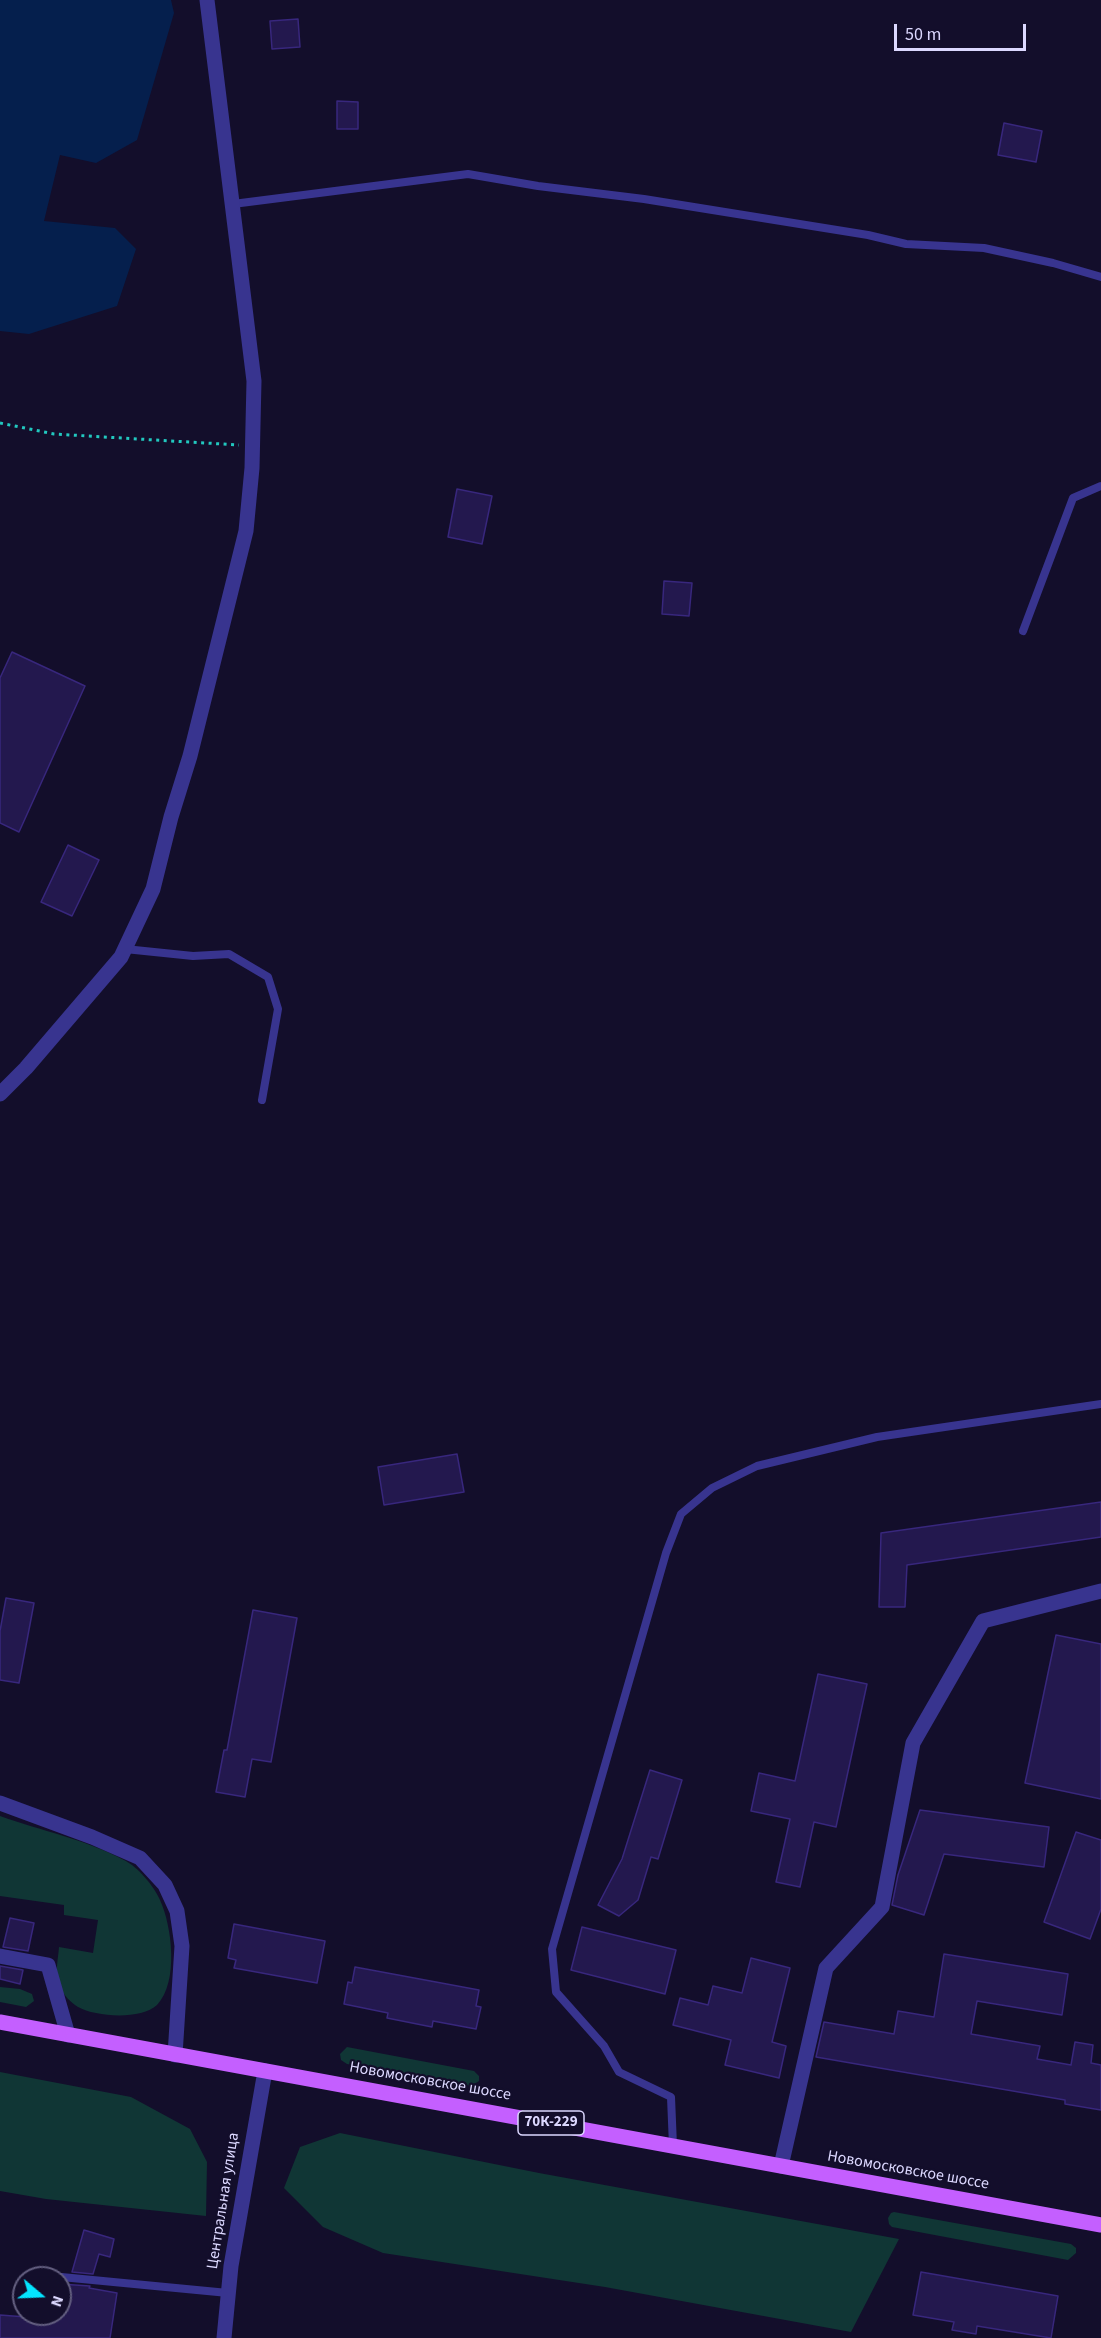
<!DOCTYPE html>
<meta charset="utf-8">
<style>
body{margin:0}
#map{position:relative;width:1101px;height:2338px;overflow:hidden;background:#130e2b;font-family:"Source Sans 3",sans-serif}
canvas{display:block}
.north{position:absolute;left:12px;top:2266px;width:60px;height:60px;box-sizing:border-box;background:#130e2b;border:2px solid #635f80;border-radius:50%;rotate:109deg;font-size:16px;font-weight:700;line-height:24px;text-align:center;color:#dcd8ff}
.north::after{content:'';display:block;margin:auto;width:21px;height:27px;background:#04e5ff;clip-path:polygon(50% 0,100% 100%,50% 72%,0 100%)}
.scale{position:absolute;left:894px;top:24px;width:132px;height:27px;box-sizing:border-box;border:3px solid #dcd8ff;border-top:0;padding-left:8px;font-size:18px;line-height:21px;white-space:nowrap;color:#dcd8ff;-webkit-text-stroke:4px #130e2b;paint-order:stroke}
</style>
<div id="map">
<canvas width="1101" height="2338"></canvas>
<div class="north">N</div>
<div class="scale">50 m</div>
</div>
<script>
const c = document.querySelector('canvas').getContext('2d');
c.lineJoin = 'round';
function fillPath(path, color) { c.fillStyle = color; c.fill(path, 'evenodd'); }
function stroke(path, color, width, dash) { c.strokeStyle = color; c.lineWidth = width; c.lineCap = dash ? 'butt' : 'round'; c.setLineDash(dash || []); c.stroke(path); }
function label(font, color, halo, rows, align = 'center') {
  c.font = font + ' "Source Sans 3",sans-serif'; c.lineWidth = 4.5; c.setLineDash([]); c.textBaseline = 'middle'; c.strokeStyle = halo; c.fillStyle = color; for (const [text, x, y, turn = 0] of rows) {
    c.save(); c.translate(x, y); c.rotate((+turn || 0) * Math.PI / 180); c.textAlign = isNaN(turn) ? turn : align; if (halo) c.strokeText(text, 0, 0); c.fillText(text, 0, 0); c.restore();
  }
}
const green = new Path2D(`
 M0,1816C41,1831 85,1839 124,1860C138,1867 154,1886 160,1900C172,1926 179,1982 157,2005C141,2020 96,2017 78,2007C71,2003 64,1995 60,1988C54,1975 58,1961 59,1947L93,1953L98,1920L64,1915V1905L0,1896Z
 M0,1987L20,1989L32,1994L34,2001L26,2007L0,2002Z
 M347,2047L474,2071L479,2076V2081L471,2086L347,2064L341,2060L340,2054Z
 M0,2072L131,2097L190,2129L207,2162L206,2216L46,2199L0,2191Z
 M340,2133L539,2173L899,2239L851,2332L605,2287L383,2253L323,2227L284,2188L300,2147Z
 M894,2212L1071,2244L1076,2248V2253L1068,2260L892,2227L889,2224L888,2218L891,2213Z`);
const water = new Path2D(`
 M0,0H171L174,13L137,140L96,163L60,155L44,221L115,228L136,249L117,306L29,334L0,331Z`);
const building = new Path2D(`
 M298,19L300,47L272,49L270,21Z
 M337,101L358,102V129H337Z
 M1004,123L1042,131L1036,162L998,155Z
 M457,489L492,496L482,544L448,537Z
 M664,581L692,583L689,616L662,614Z
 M12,652L85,686L19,832L0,823V678Z
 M68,845L99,860L72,916L41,902Z
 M457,1454L464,1492L384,1505L378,1467Z
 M1101,1502V1537L907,1565L905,1607H879L881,1533Z
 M6,1598L34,1603L19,1683L0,1680V1631Z
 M253,1610L297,1618L271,1762L252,1759L245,1797L216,1792L224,1750H227Z
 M1056,1635L1101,1644V1799L1025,1783Z
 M818,1674L867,1684L836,1827L814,1822L800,1887L776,1882L790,1819L751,1811L759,1773L795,1781Z
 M650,1770L682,1780L658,1859L651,1857L638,1900L619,1916L598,1905L622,1859Z
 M920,1810L1049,1827L1044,1867L944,1854L924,1915L892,1905L898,1875Z
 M1076,1832L1101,1840V1909L1090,1939L1044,1922Z
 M10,1918L34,1923L28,1951L3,1947Z
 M234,1924L325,1941L317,1983L234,1968L236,1960L228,1958Z
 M582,1927L676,1950L665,1994L571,1970Z
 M944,1954L1068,1974L1062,2015L977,2001L971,2034L1040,2046L1037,2059L1071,2065L1075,2042L1093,2045L1091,2063L1101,2065V2110L1065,2104V2100L816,2057L824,2022L894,2034L898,2011L934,2017Z
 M751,1958L790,1968L772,2042L786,2046L779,2078L725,2065L731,2040L673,2025L680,1998L708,2005L713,1986L742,1993Z
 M0,1966L23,1970L20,1984L0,1979Z
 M355,1967L479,1990L476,2006L481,2007L476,2029L433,2021L432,2027L387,2018L388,2013L344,2004L348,1982L352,1983Z
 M84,2230L114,2239L110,2257L99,2254L93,2274L72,2272Z
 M921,2272L1058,2296L1051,2338L977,2326L976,2334L952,2330L954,2322L913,2315Z
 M60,2284L90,2286L89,2288L117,2293L110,2338H0V2315L26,2317L27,2314H60Z`);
const path = new Path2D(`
 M0,423L54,434L239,445`);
const lane = new Path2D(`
 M233,204L468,174L538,186L644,199L868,235L906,244L984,248L1053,263L1101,277
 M1023,631L1073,498L1101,486
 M125,949L193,956L229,954L268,977L278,1009L262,1100
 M673,2146L671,2097L619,2072L604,2046L556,1992L552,1949L666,1553L681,1514L712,1488L757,1466L877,1437L1101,1404
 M30,2274L228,2293`);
const street = new Path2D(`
 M0,1094L26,1068L121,957L153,889L171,817L190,756L246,531L252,468L254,381L207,0
 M0,1803L92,1837L140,1858L165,1885L177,1911L182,1946L175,2055
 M0,1956L48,1965L68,2035
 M781,2166L826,1968L882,1907L913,1743L983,1621L1101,1591
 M224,2338L231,2266L265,2071`);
const primary = new Path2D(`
 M0,2022L1101,2225`);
const shields = [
 [551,2123,66]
];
const shieldNames = [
 ["70К-229",551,2123]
];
const streetNames = [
 ["Новомосковское шоссе",430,2082,10],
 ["Новомосковское шоссе",908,2171,10],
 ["Центральная улица",224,2201,-81]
];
fillPath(green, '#103635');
fillPath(water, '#051f4d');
fillPath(building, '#23184e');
stroke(building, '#38277d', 1.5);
stroke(path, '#22c8bf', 3, [3, 4.5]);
stroke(lane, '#38348f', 8);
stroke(street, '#38348f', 15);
stroke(primary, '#c45fff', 15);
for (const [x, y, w] of shields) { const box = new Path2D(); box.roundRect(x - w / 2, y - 12, w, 24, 4.5); c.fillStyle = '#130e2b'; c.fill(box); stroke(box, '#dcd8ff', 1.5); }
label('bold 15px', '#dcd8ff', null, shieldNames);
label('16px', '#dcd8ff', '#130e2b', streetNames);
</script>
